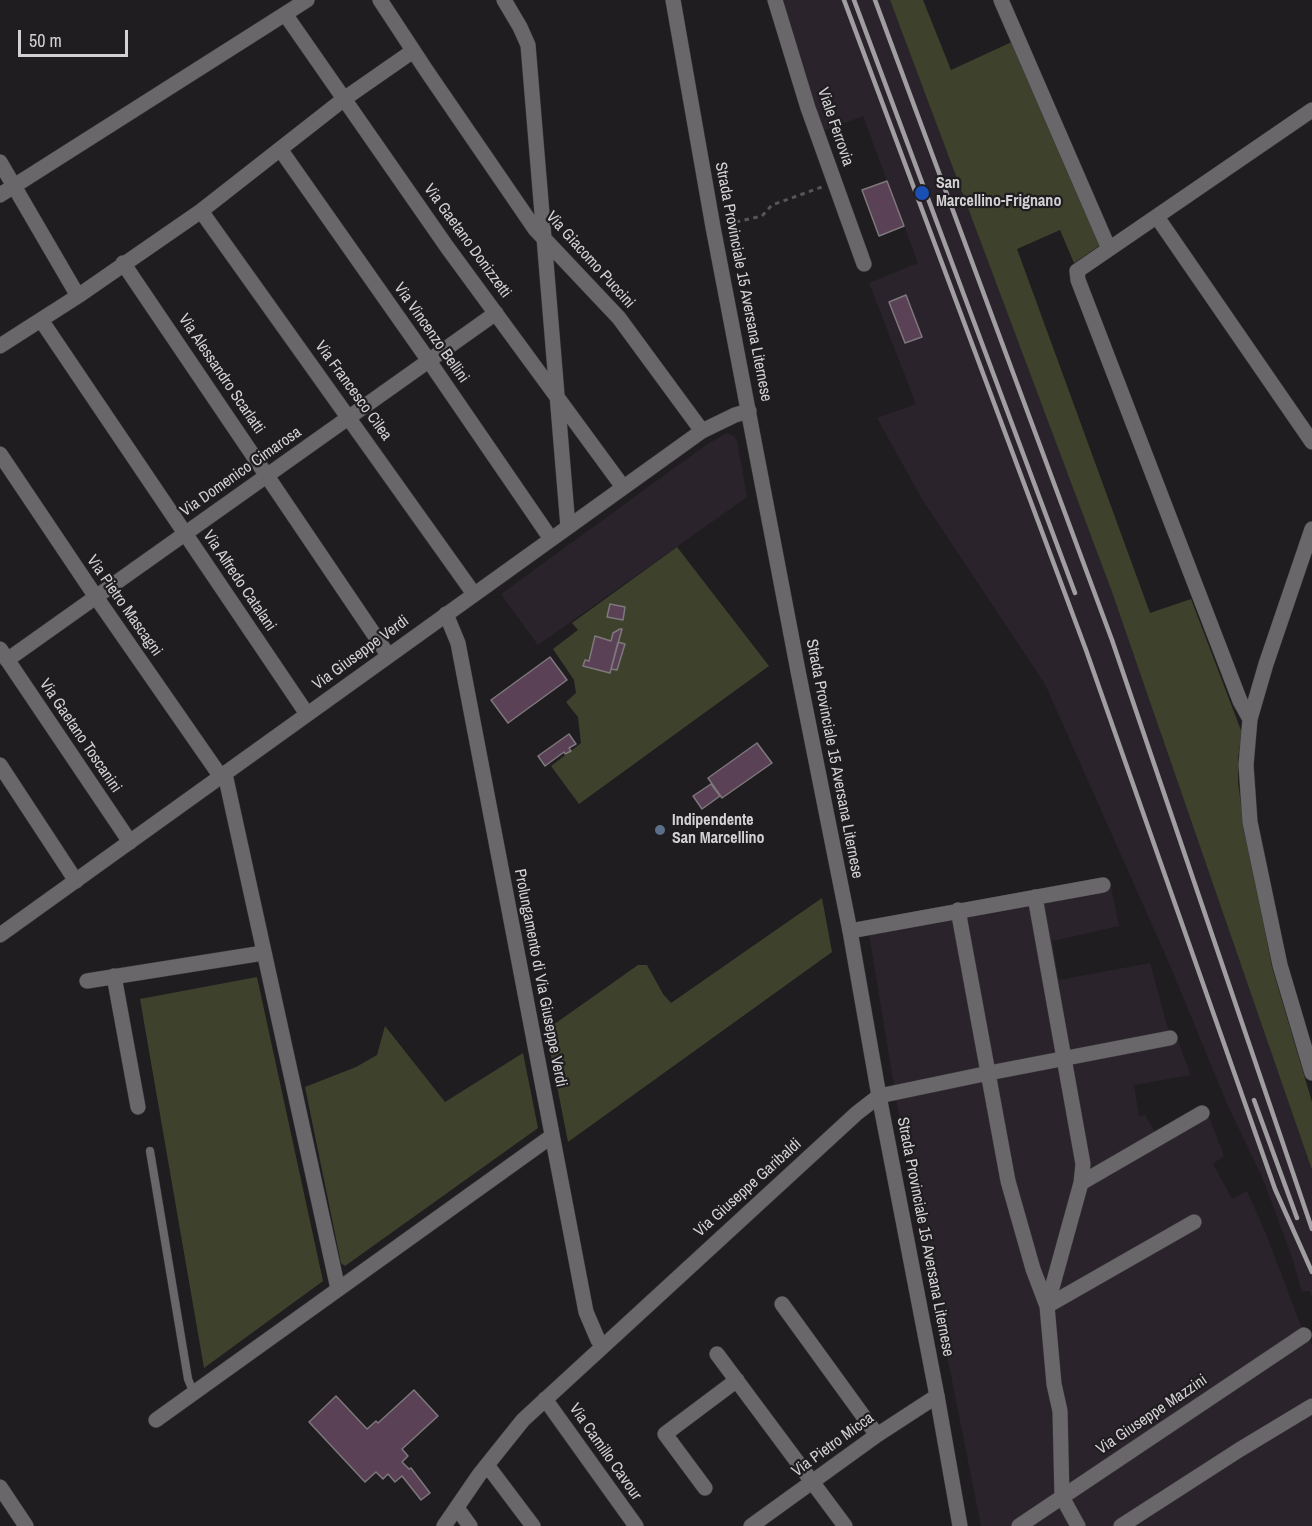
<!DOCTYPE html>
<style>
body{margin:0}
#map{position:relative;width:1312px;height:1526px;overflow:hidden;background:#201d20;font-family:"Archivo Narrow",sans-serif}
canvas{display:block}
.scale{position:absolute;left:18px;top:30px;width:110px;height:27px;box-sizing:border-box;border:3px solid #d3d1d3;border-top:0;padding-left:8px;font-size:18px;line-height:21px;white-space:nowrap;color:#d3d1d3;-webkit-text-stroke:4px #201d20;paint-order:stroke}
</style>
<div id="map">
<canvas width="1312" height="1526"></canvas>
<div class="scale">50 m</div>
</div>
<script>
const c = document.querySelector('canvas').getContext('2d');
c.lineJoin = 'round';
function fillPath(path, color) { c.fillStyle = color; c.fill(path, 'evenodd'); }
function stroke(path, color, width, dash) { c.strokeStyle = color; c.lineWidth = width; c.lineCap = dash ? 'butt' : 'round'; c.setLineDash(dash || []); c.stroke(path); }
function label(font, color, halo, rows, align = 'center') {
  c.font = font + ' "Archivo Narrow",sans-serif'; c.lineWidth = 4.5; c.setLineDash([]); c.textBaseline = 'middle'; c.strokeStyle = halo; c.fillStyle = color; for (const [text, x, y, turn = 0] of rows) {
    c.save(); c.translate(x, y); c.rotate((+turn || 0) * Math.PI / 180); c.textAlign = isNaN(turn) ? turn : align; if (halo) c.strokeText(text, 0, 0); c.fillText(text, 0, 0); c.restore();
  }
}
const built = new Path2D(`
 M782,0H890L1112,592L1312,1170V1297L1309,1291L1302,1292L1292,1257L1263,1179L1228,1106L1169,963L1045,684L922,499L877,418L916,404L869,283L918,263L863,116L823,131Z
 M727,433L734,436L737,441L747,497L538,645L501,594L706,445Z
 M1111,887L1119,926L1052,941L1059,980L1150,963L1169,1033H1175L1191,1075L1134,1085L1139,1116L1145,1115L1155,1132L1204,1104L1224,1156L1213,1164L1232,1199L1247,1191L1264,1229L1301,1326L1312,1344V1526H981L897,1104L869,934Z`);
const green = new Path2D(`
 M890,0H923L951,70L1014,41L1102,244L1074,263L1060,230L1017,249L1150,613L1191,599L1242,733L1238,758V783L1243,818L1272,967L1312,1102V1170L1112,592Z
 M677,547L769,666L579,804L551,766L581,743L578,717L566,702L576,693L574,680L553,649L578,630L572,623Z
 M822,898L832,952L568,1142L546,1030L638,965H647L663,994L671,1003Z
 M257,977L323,1281L204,1368L140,999Z
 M385,1026L445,1102L523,1053L538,1128L345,1266L341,1263L305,1087L356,1067L377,1055Z`);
const building = new Path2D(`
 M887,181L904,226L879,236L862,190Z
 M906,295L922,337L905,343L889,302Z
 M610,604L625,607L623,620L607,617Z
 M620,629H622L610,673L583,666L585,660L589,661L595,636L611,641L613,633Z
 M618,642L625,644L617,670L611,669Z
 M550,657L567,680L508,723L491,700Z
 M569,734L576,744L569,748L571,751L565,754L564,752L545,766L538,756Z
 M757,743L772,763L722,798L708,778Z
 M711,784L720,796L702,809L693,796Z
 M414,1390L438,1416L402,1449L408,1456L402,1462L409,1469L411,1468L430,1493L421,1500L402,1476L395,1482L388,1474L383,1479L376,1472L365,1482L309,1422L336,1396L367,1429L376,1421L378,1423Z`);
const path = new Path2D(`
 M727,224L762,216L772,205L822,187`);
const service = new Path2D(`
 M150,1151L188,1379L193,1391`);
const minor = new Path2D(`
 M380,0L426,70L535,229L619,318L702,431
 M504,0L520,27L528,45L568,527
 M775,0L808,108L864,264
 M1001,0L1109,249
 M285,14L447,247L623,487
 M280,149L429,361L551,539
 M0,162L78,296
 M0,195L307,0
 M201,211L474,594
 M1157,217L1312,442
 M123,263L388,655
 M41,320L307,714
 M0,346L78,296L201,211L344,99L413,51
 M0,454L96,597L221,777
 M1312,529L1266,664L1250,719L1246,765L1250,822L1280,965L1312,1073
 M446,614L458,643L586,1312L598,1340L603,1346
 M0,649L130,842
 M7,660L496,313
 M1250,719L1240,701L1078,280L1077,271L1312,110
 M0,765L76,881
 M225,774L338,1289
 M1035,897L1083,1164L1081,1183L1047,1306L1054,1384L1060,1411L1062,1497L1078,1526
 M958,910L1008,1181L1033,1269L1047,1306L1194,1222
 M850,931L1103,885
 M114,976L138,1107
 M87,981L263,953
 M1081,1183L1202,1113
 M782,1304L877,1435
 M717,1354L845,1526
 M545,1399L636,1526
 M156,1420L552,1136
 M487,1465L533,1526
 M705,1488L665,1434L737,1380
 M457,1508L470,1526
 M444,1526L479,1475L523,1420L857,1113L879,1096L989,1073L1170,1038
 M751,1526L877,1435L937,1396
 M1019,1526L1304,1335
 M1121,1526L1239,1450L1312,1406`);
const tertiary = new Path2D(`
 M0,935L702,431L735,415L749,411
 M0,1487L26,1526`);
const secondary = new Path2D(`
 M673,0L713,227L799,676L850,931L879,1096L937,1396L960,1526`);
const rail = new Path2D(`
 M844,0L1086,650L1275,1189L1312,1272
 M854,0L1075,593
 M875,0L1112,640L1312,1229
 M1254,1100L1297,1218`);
const markers = [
 [922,193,8,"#1a4fb4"],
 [660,830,6,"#5c6f8a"]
];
const streetNames = [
 ["Viale Ferrovia",835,127,71],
 ["Via Gaetano Donizzetti",467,241,54],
 ["Via Giacomo Puccini",590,260,48],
 ["Strada Provinciale 15 Aversana Liternese",743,282,79],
 ["Via Vincenzo Bellini",431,333,55],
 ["Via Alessandro Scarlatti",221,374,56],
 ["Via Francesco Cilea",353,391,54],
 ["Via Domenico Cimarosa",241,472,-35],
 ["Via Alfredo Catalani",239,581,56],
 ["Via Pietro Mascagni",124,606,55],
 ["Via Giuseppe Verdi",361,653,-36],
 ["Via Gaetano Toscanini",80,736,56],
 ["Strada Provinciale 15 Aversana Liternese",834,759,79],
 ["Prolungamento di Via Giuseppe Verdi",540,978,79],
 ["Via Giuseppe Garibaldi",748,1188,-42],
 ["Strada Provinciale 15 Aversana Liternese",925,1237,79],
 ["Via Giuseppe Mazzini",1152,1415,-34],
 ["Via Pietro Micca",833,1445,-36],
 ["Via Camillo Cavour",605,1452,55]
];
const poiNames = [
 ["San",936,184],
 ["Marcellino-Frignano",936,202],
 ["Indipendente",672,821],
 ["San Marcellino",672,839]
];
fillPath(built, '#2a232b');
fillPath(green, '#3e422c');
fillPath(building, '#5a4156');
stroke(building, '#7d787c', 1.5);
stroke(service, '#39373a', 9);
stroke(minor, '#39373a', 16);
stroke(tertiary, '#39373a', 16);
stroke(secondary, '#39373a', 16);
stroke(path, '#585558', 3, [4.5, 4.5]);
stroke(service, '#6a676b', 8);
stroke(minor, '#6a676b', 15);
stroke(tertiary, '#6a676b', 15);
stroke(secondary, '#6a676b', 15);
stroke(rail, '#a09ea0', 4.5);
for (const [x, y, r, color] of markers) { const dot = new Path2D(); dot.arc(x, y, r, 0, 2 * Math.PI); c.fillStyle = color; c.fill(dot); stroke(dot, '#201d20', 2); }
label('16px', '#d3d1d3', '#201d20', streetNames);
label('bold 16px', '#d3d1d3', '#201d20', poiNames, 'left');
</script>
